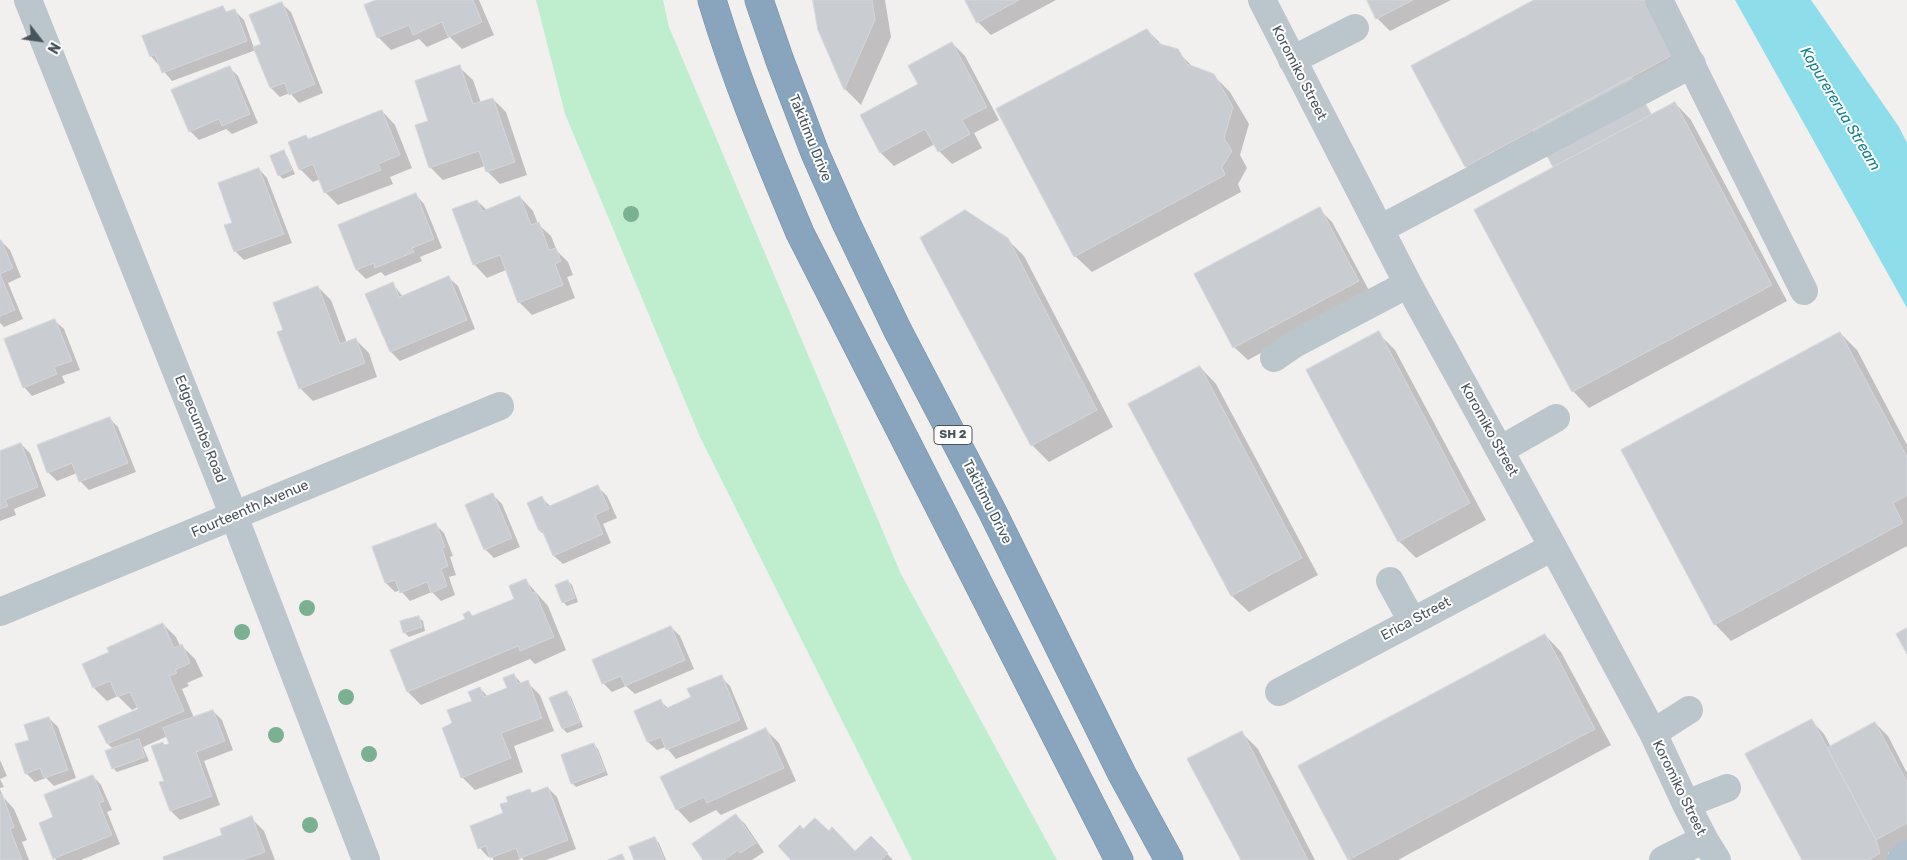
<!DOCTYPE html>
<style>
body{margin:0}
#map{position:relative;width:1907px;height:860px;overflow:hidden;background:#f2efef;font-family:Rubik,sans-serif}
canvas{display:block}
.north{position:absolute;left:15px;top:15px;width:50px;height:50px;-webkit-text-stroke:4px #fff;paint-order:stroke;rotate:120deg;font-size:14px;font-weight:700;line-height:20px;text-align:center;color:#48545c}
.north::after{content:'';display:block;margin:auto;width:18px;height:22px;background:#48545c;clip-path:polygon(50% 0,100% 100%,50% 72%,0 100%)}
</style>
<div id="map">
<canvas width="1907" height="860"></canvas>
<div class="north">N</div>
</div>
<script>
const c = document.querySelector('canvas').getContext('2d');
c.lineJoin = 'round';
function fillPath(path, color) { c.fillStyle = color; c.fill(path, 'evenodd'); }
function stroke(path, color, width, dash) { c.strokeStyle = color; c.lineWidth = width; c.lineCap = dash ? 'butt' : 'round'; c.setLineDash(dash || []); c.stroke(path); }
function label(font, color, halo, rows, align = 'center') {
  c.font = font + ' Rubik,sans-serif'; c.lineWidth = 4; c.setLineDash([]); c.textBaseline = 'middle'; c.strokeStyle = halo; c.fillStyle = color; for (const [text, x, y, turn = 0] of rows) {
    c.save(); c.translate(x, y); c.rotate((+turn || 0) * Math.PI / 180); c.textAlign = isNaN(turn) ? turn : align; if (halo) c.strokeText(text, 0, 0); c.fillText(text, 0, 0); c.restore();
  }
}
const green = new Path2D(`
 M536,0H663L669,27L901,574L1057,860H912L700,437L565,114Z`);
const water = new Path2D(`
 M1735,0H1811L1899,127L1907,143V308Z`);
const shadow = new Path2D(`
 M379,0H479L494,35L462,49L450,37L427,47L419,39L391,50L378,37Z
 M814,0H885L891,37L861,105L845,89L819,29Z
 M966,0H1056L991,35L978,22Z
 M1368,0H1451L1390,31L1377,18Z
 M1537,0H1658L1694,69L1642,97L1652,115L1675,103L1691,120L1787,301L1589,408L1573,391L1555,168L1545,149L1483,183L1466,166Z
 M282,4L291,12L323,93L299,103L290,93L280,97L271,88L256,50L172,81L151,56L223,8L228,13L235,11L244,20L254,48L262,45Z
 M1147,30L1163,46L1177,51L1194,68L1213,75L1230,92L1249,124L1240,155L1247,168L1238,184L1241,192L1092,272L1075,256Z
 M952,43L965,56L999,120L974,133L982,148L952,164L939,151L935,144L894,166L881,153L861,116L920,85Z
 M229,67L238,76L258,123L232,134L226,129L199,140L190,131Z
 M459,67L473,80L481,103L493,99L506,112L527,175L500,184L487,171L485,166L443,180L430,167V122Z
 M382,111L395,125L412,168L390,177L393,184L338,205L325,192L320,179L313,182L300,169L306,136L309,140Z
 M283,152L287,156L295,174L283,179L279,175Z
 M259,169L267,178L292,243L244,260L235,251L234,223Z
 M416,195L424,204L442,248L420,257L422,261L385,276L381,272L366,279L357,270L339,225Z
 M520,197L533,211L538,224L551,236L557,251L568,262L573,275L567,277L575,298L532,315L519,302L506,270L487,278L474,264L477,201L487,210Z
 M1319,209L1332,222L1371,294L1248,360L1234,347Z
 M1007,239L1024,256L1113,427L1049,462L1032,445Z
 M1,241L10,250L21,277L8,283L23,319L4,327L0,323Z
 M449,278L458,286L475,329L400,361L391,352L367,295L393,284L403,297Z
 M318,287L331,300L347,343L356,340L369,353L377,377L313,401L300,388L285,330Z
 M55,321L64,329L80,370L62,376L65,383L32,396L24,387Z
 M1378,333L1395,350L1486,520L1416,558L1399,541Z
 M1840,333L1857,350L1907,445V546L1731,641L1715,624Z
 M1200,367L1216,384L1318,575L1249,612L1232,596L1130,404Z
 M109,418L118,427L136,472L89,490L80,481L77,473L57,481L48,472Z
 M21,444L30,453L46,496L14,509L16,515L0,521V453Z
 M598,487L607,496L617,518L603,524L611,543L563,564L554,556L546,536L540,531L542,498L551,507Z
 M493,495L502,504L520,547L494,558L485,549Z
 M435,524L444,533L453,556L450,557L456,575L449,577L455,595L441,601L432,592L410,601L400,590L395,592L386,583L374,547Z
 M526,581L548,606L566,650L535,664L530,659L421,705L408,692L391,651L467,620L469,612L474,617L516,600Z
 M568,581L572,585L578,602L567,606L563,602Z
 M418,617L423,621L425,631L409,637L404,632Z
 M163,624L176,637L180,646H182L195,659L203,676L187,683L189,686L182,689L194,718L213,711L222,720L233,750L204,761L220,805L180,820L171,811L166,782L163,743L166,746L171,745L168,736L143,747L149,761L117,772L113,768V749L108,744L100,727L139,710L138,707L132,710L118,696L107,701L94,688L111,653Z
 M671,627L680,636L694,669L635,694L626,686L612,692L603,683Z
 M1545,635L1561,652L1611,745L1398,860H1350L1300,767Z
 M514,675L522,684L527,682L540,695L554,731L514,746L523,772L475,790L462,777L454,724L474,702L480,688L488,697L509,689Z
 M721,677L730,686L748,729L676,759L666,747L657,750L648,742L660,701L668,708L692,698Z
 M567,693L571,697L583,727L567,733L563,729Z
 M49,718L58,727L76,778L54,786L46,778L35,782L26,773L30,741Z
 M1811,720L1824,734L1831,747L1875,723L1888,736L1907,773V843L1888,853L1891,860H1803Z
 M766,730L779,743L796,781L721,815L716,810L690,823L677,809Z
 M1241,732L1258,749L1315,860H1242Z
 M594,745L598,749L608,775L576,787L572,783Z
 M0,760L7,776L0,779L4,787L0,788Z
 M93,776L101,785L112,810L107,812L120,844L81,860H56L55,858V818Z
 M548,788L557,797L576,849L546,860H524L522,858L517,860H494L491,856L488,857L480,848L505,814L509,802L529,790L533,793Z
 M0,789L3,797L14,809L27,840L22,842L29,860H0Z
 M736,815L745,824L764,852L752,860H705Z
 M251,818L264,831L275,860H165L223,836Z
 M804,831L829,833L855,852L871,837L893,860H793Z
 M655,839L659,843L666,860H635Z`);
const building = new Path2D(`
 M376,0H473L482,22L448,37L442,22L413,35L409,25L377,38L364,5Z
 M813,0H872L875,20L844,90L818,30Z
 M965,0H1019L977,23Z
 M1367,0H1413L1376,19Z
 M1534,0H1651L1678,52L1465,167L1411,66Z
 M282,2L315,84L289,95L285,83L270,88L253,47L261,44L249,15Z
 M223,6L226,12L235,9L247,41L162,73L155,54L150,57L142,36Z
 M1147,29L1157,43L1178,49L1187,64L1214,74L1233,107L1224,138L1232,151L1222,167L1225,175L1074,257L996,109Z
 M952,42L987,107L962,120L970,134L938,152L925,129L880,153L860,115L918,84L908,66Z
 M460,65L473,104L493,98L515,162L486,172L479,151L429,168L415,125L428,121L415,81Z
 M230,66L250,114L222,126L219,119L189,132L171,90Z
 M1631,77L1651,115L1553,167L1533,130Z
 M1675,102L1772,285L1572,392L1474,210Z
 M382,110L400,155L378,164L381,170L324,193L313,164L299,170L288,142L306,135L308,139Z
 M284,150L292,170L278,176L270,156Z
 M259,168L284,234L234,252L224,225L232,223L218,183Z
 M416,193L434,239L412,248L414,252L375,268L374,263L356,270L338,225Z
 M520,196L531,225L539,222L549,250L556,248L561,261L555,264L563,285L518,303L500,255L473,265L452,209L477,200L482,211Z
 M1320,207L1359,281L1233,348L1194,274Z
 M965,210L1008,238L1097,410L1031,446L920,238Z
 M0,240H1L13,268L0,274L15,310L0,316Z
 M449,276L467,320L390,352L365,294L393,282L399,297Z
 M318,286L340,344L356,338L365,363L299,389L277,332L283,330L273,303Z
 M55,319L72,361L54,367L57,374L23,388L4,339Z
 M1379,331L1470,503L1398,542L1306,370Z
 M1840,332L1907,457V495L1893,503L1903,523L1714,625L1621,450Z
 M1200,366L1302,558L1231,596L1128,404Z
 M110,417L128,463L79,482L72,463L47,473L37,445Z
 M21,443L38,487L5,500L8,506L0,509V451Z
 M598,485L609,509L595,515L603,534L553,556L542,530L539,531L527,503L542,496L547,507Z
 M493,493L512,538L484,550L465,505Z
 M436,523L445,547L442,548L448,566L441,569L447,586L431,593L427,582L400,593L395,580L385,583L372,547Z
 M526,579L532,593L535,592L554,637L520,651L518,646L407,692L390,650L465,619L463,614L469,611L472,616L514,599L509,586Z
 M568,580L575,598L562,603L555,585Z
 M419,616L422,627L403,633L400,621Z
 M163,623L174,648L182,644L190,663L175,670L177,673L169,676L184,711L107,744L98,726L138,709L130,692L117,697L110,681L93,688L82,664L109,652L107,648Z
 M671,626L685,660L625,686L621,676L602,684L592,660Z
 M1907,628V654L1896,634Z
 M1545,634L1595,729L1348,860L1298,766Z
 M514,674L518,684L528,680L542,718L501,733L511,758L461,778L442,728L452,723L447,710L472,701L468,692L480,687L484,697L507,688L503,678Z
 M722,675L740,720L666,750L661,737L647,742L634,711L661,699L665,709L691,697L687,689Z
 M567,691L580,722L562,729L549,698Z
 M213,710L225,741L196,752L212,796L170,811L159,782L164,781L151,746L163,742L164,745L169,744L163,728Z
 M49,717L68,770L44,778L40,768L25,774L15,744L29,740L24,725Z
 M1812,719L1876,840L1880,853L1869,860H1802L1745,754Z
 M1875,722L1907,782V823L1876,840L1827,748Z
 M766,728L784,768L707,803L704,797L676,810L660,777Z
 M1242,731L1308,860H1241L1187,759Z
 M139,739L145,757L112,769L105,751Z
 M594,743L605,771L571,784L561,755Z
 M93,775L104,801L99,803L112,835L53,859L39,823L53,817L44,795Z
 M548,787L568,840L520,858L516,848L490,858L486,846L478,849L470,826L503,813L500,804L508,802L506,797L530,789L531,793Z
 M2,794L14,827L10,829L22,860H0V795Z
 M736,814L756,843L740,853L738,850L724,860H703L692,844Z
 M252,816L265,852L242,860H164L163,857L222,835L220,829Z
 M815,818L829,831L832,827L855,851L871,836L888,853L881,860H791L778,846L800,825L803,829Z
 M655,837L664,860H634L629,847Z
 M622,854L625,860H608Z`);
const minor = new Path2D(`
 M28,0L234,516L366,860
 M1262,0L1408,284L1553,547L1653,733L1686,804L1704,839L1717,860
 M1659,0L1804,291
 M1292,60L1355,28
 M1380,229L1692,64
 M1274,358L1296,343L1408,284
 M1500,450L1556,418
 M1390,581L1412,621
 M0,612L500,406
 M1279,692L1553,547
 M1653,733L1689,710
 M1686,804L1727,788
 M1663,860L1704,839`);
const major = new Path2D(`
 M1901,860L1907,854`);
const highway = new Path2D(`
 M712,0C736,80 768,157 800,233L1119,860
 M759,0L780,61L815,153L847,225L897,329L992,511L1122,774L1169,860`);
const trees = [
 [631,214],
 [307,608],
 [242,632],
 [346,697],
 [276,735],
 [369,754],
 [310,825]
];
const shields = [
 [953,435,38]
];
const shieldNames = [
 ["SH 2",953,435]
];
const streetNames = [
 ["Koromiko Street",1299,73,63],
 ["Takitimu Drive",810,138,68],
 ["Edgecumbe Road",200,429,68],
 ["Koromiko Street",1489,430,61],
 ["Takitimu Drive",987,502,63],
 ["Fourteenth Avenue",250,509,-23],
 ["Erica Street",1416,619,-28],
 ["Koromiko Street",1679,788,64]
];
const waterNames = [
 ["Kopurererua Stream",1840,109,59]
];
fillPath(green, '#bfeece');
fillPath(water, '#8dddea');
fillPath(shadow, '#0003');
fillPath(building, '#c9cdd2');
stroke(building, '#d3d6da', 1);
stroke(highway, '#7390a8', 29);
stroke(minor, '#bbc5cc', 28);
stroke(major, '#b0c1cd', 28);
stroke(highway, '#88a5bd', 28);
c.fillStyle = '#7bb091';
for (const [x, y] of trees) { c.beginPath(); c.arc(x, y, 8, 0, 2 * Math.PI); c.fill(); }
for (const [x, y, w] of shields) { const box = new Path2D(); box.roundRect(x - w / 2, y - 9.5, w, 19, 4); c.fillStyle = '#fff'; c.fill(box); stroke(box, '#48545c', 1); }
label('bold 12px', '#48545c', null, shieldNames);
label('14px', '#48545c', '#fff', streetNames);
label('italic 15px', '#107f90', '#fff', waterNames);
</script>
